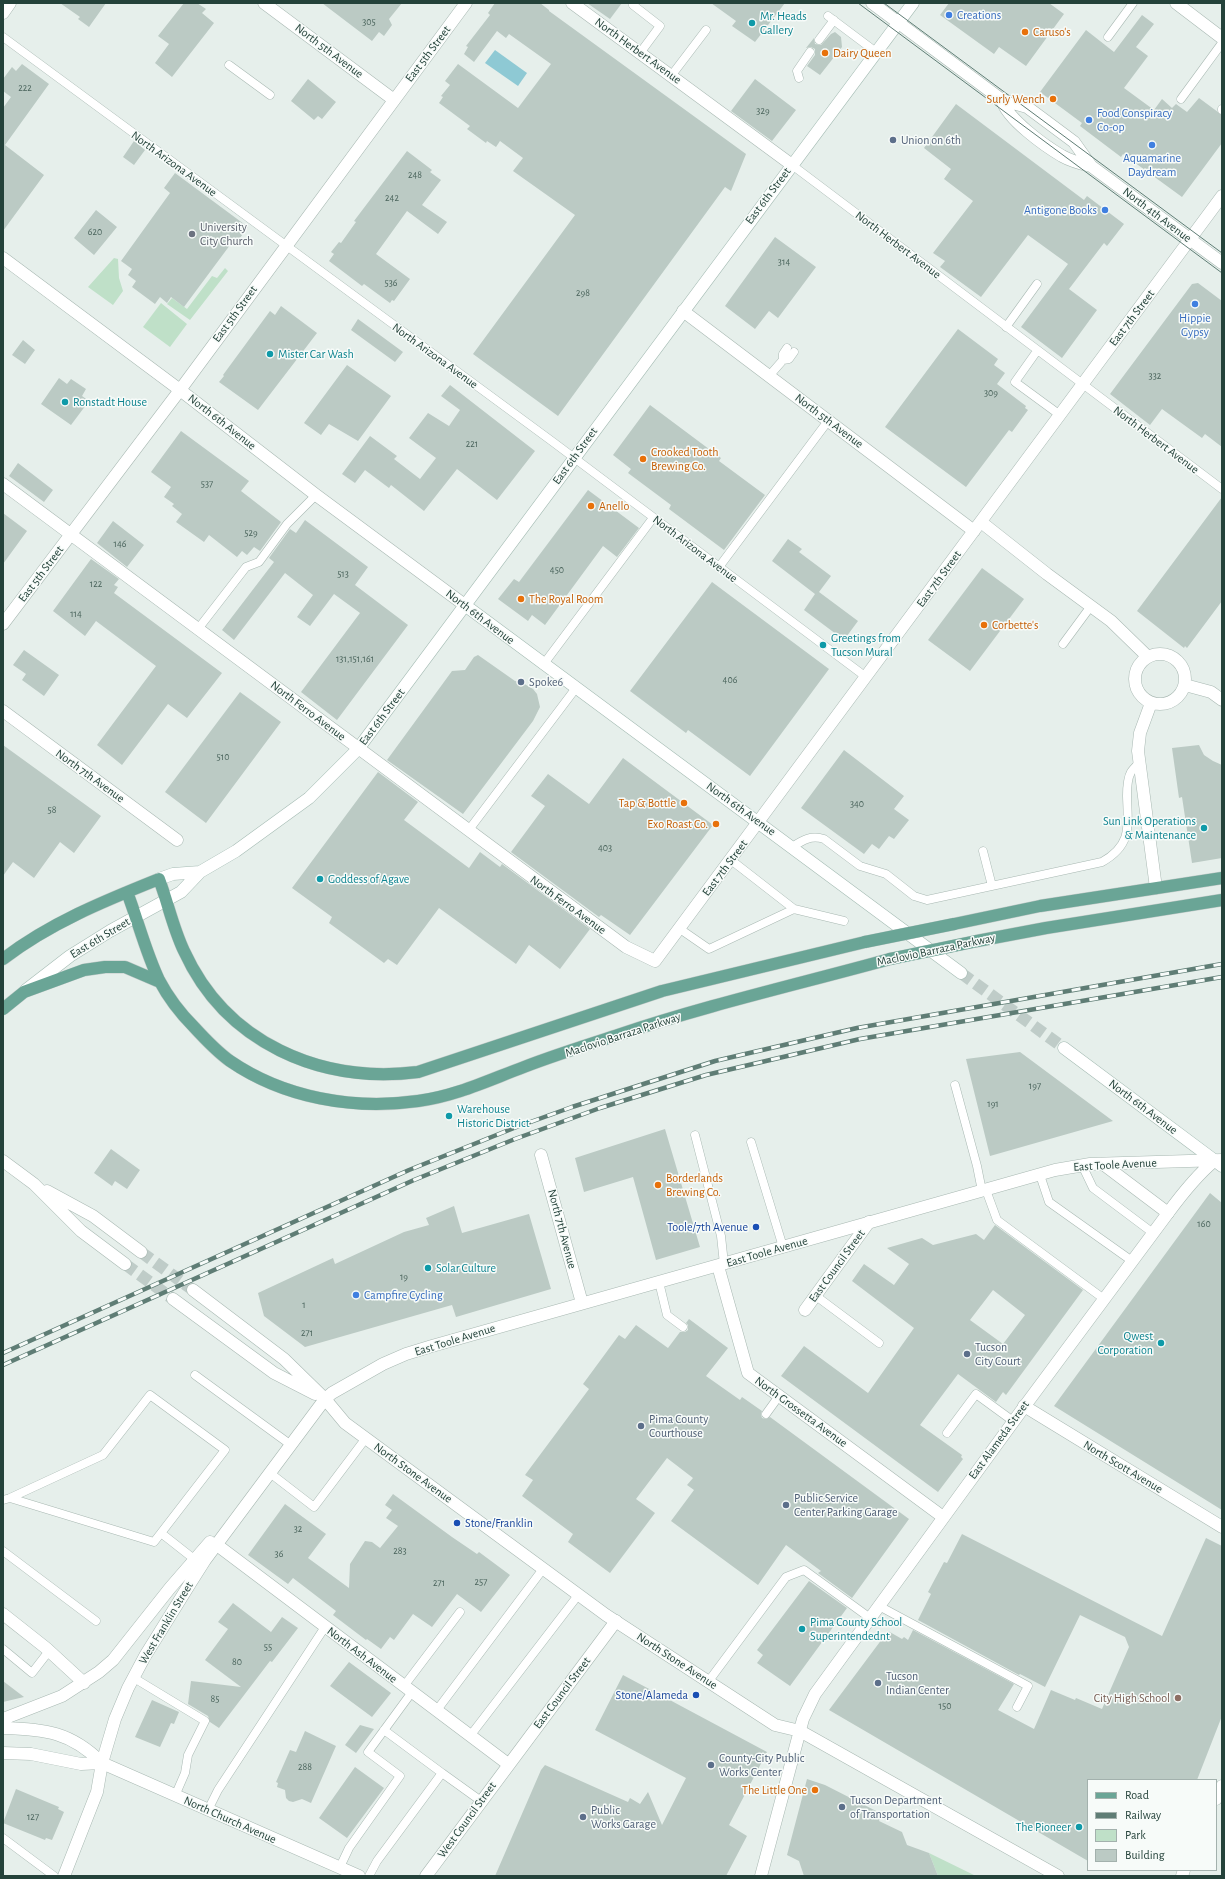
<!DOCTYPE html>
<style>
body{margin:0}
#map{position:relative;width:1225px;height:1879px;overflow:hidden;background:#e6efeb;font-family:"Alegreya Sans",sans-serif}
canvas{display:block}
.frame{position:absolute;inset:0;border:4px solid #24423a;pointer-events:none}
.legend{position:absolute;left:1087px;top:1779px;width:130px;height:92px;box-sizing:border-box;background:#f7fbf9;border:1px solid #a3b1ad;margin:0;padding:5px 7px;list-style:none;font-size:12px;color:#24423a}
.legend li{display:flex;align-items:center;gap:8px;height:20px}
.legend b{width:20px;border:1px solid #a3b1ad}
</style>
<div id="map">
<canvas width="1225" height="1879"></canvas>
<div class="frame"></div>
<ul class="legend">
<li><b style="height:5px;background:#6aa596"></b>Road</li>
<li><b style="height:5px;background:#5f7d75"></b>Railway</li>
<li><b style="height:11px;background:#bfe0c8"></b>Park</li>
<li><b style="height:11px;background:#bbcac4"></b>Building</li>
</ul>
</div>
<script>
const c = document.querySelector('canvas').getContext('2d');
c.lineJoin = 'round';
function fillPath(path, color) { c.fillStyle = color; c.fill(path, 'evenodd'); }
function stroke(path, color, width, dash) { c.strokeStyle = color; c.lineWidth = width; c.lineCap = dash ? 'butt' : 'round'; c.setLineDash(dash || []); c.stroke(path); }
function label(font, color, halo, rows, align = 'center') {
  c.font = font + ' "Alegreya Sans",sans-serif'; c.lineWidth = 3; c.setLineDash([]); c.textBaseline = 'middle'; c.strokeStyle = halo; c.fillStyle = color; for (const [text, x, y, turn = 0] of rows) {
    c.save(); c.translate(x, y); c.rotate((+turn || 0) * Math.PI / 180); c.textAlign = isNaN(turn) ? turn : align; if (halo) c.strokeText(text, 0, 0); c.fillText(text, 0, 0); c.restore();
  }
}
const green = new Path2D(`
 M114,258L118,259L119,278L123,291L113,305L88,287Z
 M225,268L228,271L190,320L167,304L172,298L187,309L212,276L217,278Z
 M161,303L187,324L170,347L143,327Z
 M929,1853L976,1876H938Z`);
const water = new Path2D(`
 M495,50L527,73L518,86L485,63Z`);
const building = new Path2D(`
 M60,3H106L89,27L78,19L80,17Z
 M184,3H197L206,9L202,13L214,23L172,77L155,63L169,44L158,36Z
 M322,3H402L389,19L392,25L384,36L379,32L372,41Z
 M495,3H540L549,10V11L746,154L731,191L725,187L558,416L473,354L575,215L513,171L523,158L500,141L496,147L487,141L486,143L467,129L470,126L439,103L443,97L441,96L450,85L445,81L458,64L518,108L551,64L509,34L506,38L497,31L474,62L464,54L468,47L466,46L490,15L488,13Z
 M587,3H622L610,19Z
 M711,3H785L755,42L732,26L736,21Z
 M949,3H1049L1064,14L1026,66L999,47L994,54L940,15Z
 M1142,15L1154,24L1136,47L1148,56L1124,88L1154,110L1162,99L1172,108L1176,104L1187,112L1199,98L1222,115V143L1182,197L1123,154L1121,157L1080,126L1082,123L1040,92L1086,30L1114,52Z
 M835,32L841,37L842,47L820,75L807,66L815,55V49L811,47L806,48L814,38L815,44L821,45L831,34Z
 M22,64L49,84L5,145L44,175L3,231V108L11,97L3,91V79L12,67L16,71Z
 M308,79L336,102L322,119L318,116L314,120L291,101Z
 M755,79L796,110L772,141L731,111Z
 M956,104L1084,200L1087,196L1124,224L1107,246L1104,243L1069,289L1097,310L1062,358L1021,327L1068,264L1028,235L981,297L940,267L945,261L933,253L973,201L944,179L951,169L924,148Z
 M134,141L145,150L134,165L123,157Z
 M407,151L432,170L430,172L441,180L422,205L447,222L438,234L407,211L376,254L410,279L394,301L392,300L390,303L364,284L362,286L329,261L334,254L331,252L339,242L341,243L356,222L354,221Z
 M175,173L248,227L237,242L233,241L184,307L171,297L167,303L160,297L155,304L132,287L136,281L128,275L132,269L121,261L170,193L164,188Z
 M96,210L117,227L94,255L74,238Z
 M775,237L816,267L778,318L769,311L755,329L725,306Z
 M1198,283L1222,301V447L1205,434L1202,438L1162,409L1150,425L1110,394L1192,284Z
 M281,306L317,333L258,410L219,382L224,376L223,375L270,311L275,315Z
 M358,319L403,352L395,362L351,330Z
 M958,329L998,359L994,365L1005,373L997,384L1026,406L1025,408L1028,410L1012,432L1009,430L966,487L885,427Z
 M23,340L35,350L25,364L12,355Z
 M347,365L391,396L358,441L329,424L321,435L304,423Z
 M59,378L67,384L71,379L86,389L82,396L89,401L71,425L41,404Z
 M450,385L535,451L497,500L457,469L424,511L391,485L389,488L365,470L355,483L342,474L370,436L397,456L394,459L420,479L436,458L409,438L428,413L449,426L460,410L441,396Z
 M650,405L721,458L719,461L765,495L724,550L669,509L671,505L628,473L631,469L613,455Z
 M181,431L249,481L241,491L281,522L260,551L254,547L247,555L242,551L237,557L209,535L204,542L176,522L182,514L172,506L174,504L164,497L171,487L151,472Z
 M18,463L53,490L44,502L9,476Z
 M588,490L639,528L617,557L603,546L545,625L532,615L528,621L498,599L514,579L519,582Z
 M1222,497V601L1187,648L1185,646L1184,648L1137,611Z
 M3,513L27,531L3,564Z
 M305,520L368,567L355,585L408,625L337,720L301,692L360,613L334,594L310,626L297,617L313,595L285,573L234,640L222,630L274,562L269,558L290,529L296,533Z
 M113,521L144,545L127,567L97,543Z
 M788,539L802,549L799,552L831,576L819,592L858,621L844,640L804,610L815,594L772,561Z
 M91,559L119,579L114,585L118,587L114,593L222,673L187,718L168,704L122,765L97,745L156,666L96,621L85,636L53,611Z
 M982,568L1024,599L970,671L928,640Z
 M712,582L829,669L750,776L688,730L686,733L630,691Z
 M24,650L59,675L44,696L22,680L26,674L13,665Z
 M478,655L515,681L521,682L533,689L537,694L540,707L533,721L463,814L387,760L452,671L465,670L474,657Z
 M240,692L281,722L206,823L165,792Z
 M3,745L101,816L74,853L60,842L34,878L13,862L3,876Z
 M1199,745L1204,755L1213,761L1222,765V858L1192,863L1182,797L1179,798L1172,748Z
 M844,750L904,796L894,809L909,820L894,839L889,836L879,849L872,844L864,854L801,808Z
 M623,758L713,825L630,935L601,915L599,917L511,852L545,806L531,796L548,774L589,804Z
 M378,772L418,802L404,820L469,868L480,852L500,867L502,864L590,929L560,969L529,945L516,964L439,908L397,965L388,959L384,963L329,923L332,917L292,888Z
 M1020,1052L1113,1121L990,1156L966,1059Z
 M665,1129L700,1247L656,1260L633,1177L584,1192L575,1158Z
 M111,1149L140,1170L127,1189L115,1181L112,1186L94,1173Z
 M1210,1193L1222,1203V1510L1054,1406Z
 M454,1206L462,1233L529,1214L551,1289L456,1317L452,1305L305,1347L264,1316L258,1293L333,1258L335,1264L404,1232L429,1225L426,1218Z
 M995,1225L1083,1290L1006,1395L1003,1392L996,1402L958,1374L920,1425L962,1455L961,1457L963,1459L938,1492L781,1376L804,1346L868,1393L914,1328L852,1281L864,1264L894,1285L909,1264L887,1248L922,1238L933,1245L976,1234L984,1240ZM993,1290L1025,1315L1003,1344L970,1320Z
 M689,1319L728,1348L706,1376L740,1400L742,1397L762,1411L761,1414L762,1418L766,1419L770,1417L909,1519L852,1598L818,1573L821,1571L786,1545L758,1585L671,1521L694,1490L687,1485L693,1478L667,1458L636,1499L655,1513L610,1573L568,1542L573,1534L522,1496L533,1480L525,1475L589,1389L583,1384L619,1335L625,1339L636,1325L668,1348L680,1332H685L688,1330V1325L686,1323Z
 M393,1494L452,1537L477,1554L479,1552L510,1575L481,1612L457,1594L432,1627L413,1614L394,1640L390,1637L381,1649L367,1639L366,1640L333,1615L336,1611L293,1578L288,1584L248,1555L285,1504L326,1534L308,1558L349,1588L350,1564L365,1541L372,1542L380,1548L398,1526L386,1518L392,1510L385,1505Z
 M962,1534L1162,1636L1206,1538L1222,1546V1716L1197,1780H1088V1861L829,1710L888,1631L902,1639L904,1637L908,1640L913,1630L1014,1684L998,1710L1034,1729L1051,1690L1075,1700L1076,1698L1102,1709L1129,1647L1125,1637L1080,1615L1045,1687L1020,1674L1019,1675L918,1620L931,1594L928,1592L944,1562L947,1563Z
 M809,1581L847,1608L790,1686L757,1663L763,1655L757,1650Z
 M233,1603L271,1632L282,1617L298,1628L272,1662L270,1661L219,1728L210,1722L208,1716L188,1704L191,1681L241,1687L205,1660L228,1629L218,1622Z
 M349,1662L391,1693L372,1717L330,1686Z
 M623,1675L767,1752L729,1825L747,1836L726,1876H495L541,1770L545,1765L628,1802L630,1798L640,1804L648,1792L662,1825L686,1778L595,1730Z
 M3,1681L24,1697L3,1702Z
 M152,1700L179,1712L174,1724L171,1723L160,1747L135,1737Z
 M360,1725L374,1729L356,1753L345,1745Z
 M305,1731L336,1746L311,1803L302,1799L293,1802L289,1801L286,1798L285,1790L277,1787L278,1783L276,1782L290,1750L296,1752Z
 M355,1767L384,1788L347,1838L319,1818Z
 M807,1779L825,1785L882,1814L879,1821L902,1832L907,1845L929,1853L938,1876H804L799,1861L787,1855Z
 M16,1789L59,1807L58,1809L64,1812L52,1840L46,1838L45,1840L3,1823Z`);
const tertiaryTunnel = new Path2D(`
 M141,1252L193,1290
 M125,1264L173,1299`);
const secondaryTunnel = new Path2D(`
 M961,973L1064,1048`);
const service = new Path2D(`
 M633,5L660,26L640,53
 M828,16L876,52
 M3,37L553,442L866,677
 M1108,37L1133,3
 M819,40L834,20
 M229,65L270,95
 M671,76L706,30
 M799,78L797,71L810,52
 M1181,99L1222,43
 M1222,110V109
 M792,165L1222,489
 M1006,327L1037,284
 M1037,351L1015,382L1060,415
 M783,360L789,359L794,352
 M769,376L783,360V354L787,348
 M719,567L828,421
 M198,629L246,567L259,562L287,524L316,495
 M1063,644L1091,606
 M543,665L653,518
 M468,831L576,688
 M792,847C803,840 811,835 824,839L860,866L886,874L914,896L927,900L1102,862C1132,845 1128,827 1127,796C1127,789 1127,779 1131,772C1133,769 1136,766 1139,763
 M983,851L992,886
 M731,860L794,909
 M680,929L709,949L794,909L844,921
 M955,1085L977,1166L982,1191
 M695,1135L721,1236L724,1264
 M751,1142L783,1247
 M1082,1165L1093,1188L1153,1233
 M1040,1175L1049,1202L1132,1261
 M986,1190L997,1220L1104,1299
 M659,1282L667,1315L683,1327
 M816,1296L879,1343
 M195,1375L291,1445
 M766,1414L779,1396
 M947,1433L976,1394L1013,1421
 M270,1473L314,1507L366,1438
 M10,1498L103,1455L150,1395L225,1450L161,1533
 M3,1500L10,1498L154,1542L161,1533L194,1559
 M3,1551L96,1621
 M879,1606L1028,1686L1017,1707
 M3,1649L32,1673L49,1651
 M134,1678L205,1721L188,1755L185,1773L175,1796
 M708,1682L786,1577L804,1570L870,1618
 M404,1686L460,1612
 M437,1710L543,1569
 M470,1736L579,1594
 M442,1773L481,1801
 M208,1810L218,1790L325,1627
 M3,1838L54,1876
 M340,1867L349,1848L400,1776L368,1752L412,1692
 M369,1876L377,1861L442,1773L384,1730`);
const minor = new Path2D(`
 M264,3L394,100
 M572,3L792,165
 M1176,3L1222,38
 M3,13L10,3
 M683,311L974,531
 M3,484L626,947L655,961L1222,196
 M981,522L1047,574L1111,621L1148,657
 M3,624L180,390L466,3
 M1135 679a25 25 0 1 1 50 0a25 25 0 1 1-50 0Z
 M1185,685L1211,692L1222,700
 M1151,703L1140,733L1138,751L1156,888
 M3,711L177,840
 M541,1155L582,1303
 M1103,1164L1168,1213
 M718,1266L748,1373L943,1517
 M805,1310L869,1222
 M1024,1406L1222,1527
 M217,1545L508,1764
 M3,1614L46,1648L84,1683
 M64,1876L97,1792L102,1763
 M426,1876L616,1621`);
const tertiary = new Path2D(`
 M872,3L1002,100L1027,107L1074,142L1091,166L1222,263
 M1002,100C1007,119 1045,146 1062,156C1071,161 1082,164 1091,166
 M3,258L180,390L316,495L466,606
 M3,1161L34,1184L81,1231L125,1264
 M47,1191L93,1216L141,1252
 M193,1290L284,1359L325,1399L345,1423L606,1615L775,1725L800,1731L1058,1876
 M173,1299L274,1373L315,1394
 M3,1719L62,1696L99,1672L113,1660L170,1588L210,1542
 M3,1728C45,1729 71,1732 102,1763L359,1876
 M3,1753L31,1754L81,1764L102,1763
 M102,1763L115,1719L128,1688L145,1656L191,1582L205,1560L325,1399L332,1393L383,1364L406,1354L432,1346L1055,1170L1090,1164L1222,1160
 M1216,1799L1222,1786
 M761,1876L803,1719L815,1694L1024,1407L1168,1213C1182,1194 1196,1176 1214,1161
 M1182,1876L1184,1870`);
const secondary = new Path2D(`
 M466,606L961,973
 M159,879L173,874L200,872
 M26,990L70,956L110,931L181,892L200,872L236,851L309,798L358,749L913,3
 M1064,1048L1222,1166`);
const primary = new Path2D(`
 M127,892C138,921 146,953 159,980C168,997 181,1014 194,1027C205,1039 216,1051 230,1061C284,1098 353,1110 418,1101C456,1096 489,1080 524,1067C555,1055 587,1045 618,1035C707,1005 799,984 890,959
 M954,924L1040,906L1222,878
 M977,941L1046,928L1222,900
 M3,959C50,923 104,901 159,879C168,903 173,928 184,951C226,1043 320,1084 418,1072L662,991L865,942
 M3,1009L24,992L84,970L105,967H125L160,982`);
const tram = new Path2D(`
 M858,3L1222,273
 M884,3L1222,253`);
const rail = new Path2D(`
 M3,1353L409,1170L514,1128L572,1107L715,1061L857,1028L1222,964
 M3,1365L414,1180L515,1139L600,1108L706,1075L860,1039L1222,977`);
const primaryBridge = new Path2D(`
 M865,942L954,924
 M890,959L977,941`);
const markers = [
 [949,15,4,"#3f7fe0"],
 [752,23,4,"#0f9aa8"],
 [1025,32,4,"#e8710a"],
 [825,53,4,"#e8710a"],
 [1053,99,4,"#e8710a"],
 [1089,120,4,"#3f7fe0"],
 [893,140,4,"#5c6f8a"],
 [1152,145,4,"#3f7fe0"],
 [1105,210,4,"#3f7fe0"],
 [192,234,4,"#6b7280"],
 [1195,304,4,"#3f7fe0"],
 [270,354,4,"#0f9aa8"],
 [65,402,4,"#0f9aa8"],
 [643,459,4,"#e8710a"],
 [591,506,4,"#e8710a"],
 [521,599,4,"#e8710a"],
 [984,625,4,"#e8710a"],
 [823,645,4,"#0f9aa8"],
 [521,682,4,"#5c6f8a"],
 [684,803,4,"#e8710a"],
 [716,824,4,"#e8710a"],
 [1204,828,4,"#0f9aa8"],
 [320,879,4,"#0f9aa8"],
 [449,1116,4,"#0f9aa8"],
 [658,1185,4,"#e8710a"],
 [756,1227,4,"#1a4fb4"],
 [428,1268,4,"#0f9aa8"],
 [356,1295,4,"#3f7fe0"],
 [1161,1343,4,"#0f9aa8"],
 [967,1354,4,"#5c6f8a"],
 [641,1426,4,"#5c6f8a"],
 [786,1505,4,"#5c6f8a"],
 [457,1523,4,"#1a4fb4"],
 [802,1629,4,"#0f9aa8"],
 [878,1683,4,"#5c6f8a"],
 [696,1695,4,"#1a4fb4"],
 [1178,1698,4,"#8d6e63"],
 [711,1765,4,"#5c6f8a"],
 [815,1790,4,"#e8710a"],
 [842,1807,4,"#5c6f8a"],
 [583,1817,4,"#5c6f8a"],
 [1079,1827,4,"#0f9aa8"]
];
const numberNames = [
 ["305",369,22],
 ["222",25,88],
 ["329",763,111],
 ["248",415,175],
 ["242",392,198],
 ["620",95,232],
 ["314",784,262],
 ["536",391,283],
 ["298",583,293],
 ["332",1155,376],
 ["309",991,393],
 ["221",472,444],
 ["537",207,484],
 ["529",251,533],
 ["146",120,544],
 ["450",557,570],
 ["513",343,574],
 ["122",96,584],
 ["114",76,614],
 ["131,151,161",355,659],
 ["406",730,680],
 ["510",223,757],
 ["340",857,804],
 ["58",52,810],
 ["403",605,848],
 ["197",1035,1086],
 ["191",993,1104],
 ["160",1204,1224],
 ["19",404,1277],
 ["1",304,1305],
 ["271",307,1333],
 ["32",298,1529],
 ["283",400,1551],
 ["36",279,1554],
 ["257",481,1582],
 ["271",439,1583],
 ["55",268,1647],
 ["80",237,1662],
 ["85",215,1699],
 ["150",945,1706],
 ["288",305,1767],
 ["127",33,1817]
];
const shopNames = [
 ["Creations",957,15],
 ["Food Conspiracy",1097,113],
 ["Co-op",1097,127],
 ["Aquamarine",1152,158,"center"],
 ["Daydream",1152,172,"center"],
 ["Antigone Books",1097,210,"right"],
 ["Hippie",1195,318,"center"],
 ["Gypsy",1195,332,"center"],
 ["Campfire Cycling",364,1295]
];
const cultureNames = [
 ["Mr. Heads",760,16],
 ["Gallery",760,30],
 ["Mister Car Wash",278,354],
 ["Ronstadt House",73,402],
 ["Greetings from",831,638],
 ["Tucson Mural",831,652],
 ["Sun Link Operations",1196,821,"right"],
 ["& Maintenance",1196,835,"right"],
 ["Goddess of Agave",328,879],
 ["Warehouse",457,1109],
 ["Historic District",457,1123],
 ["Solar Culture",436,1268],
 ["Qwest",1153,1336,"right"],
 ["Corporation",1153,1350,"right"],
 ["Pima County School",810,1622],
 ["Superintendednt",810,1636],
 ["The Pioneer",1071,1827,"right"]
];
const foodNames = [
 ["Caruso's",1033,32],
 ["Dairy Queen",833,53],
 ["Surly Wench",1045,99,"right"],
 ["Crooked Tooth",651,452],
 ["Brewing Co.",651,466],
 ["Anello",599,506],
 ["The Royal Room",529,599],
 ["Corbette's",992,625],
 ["Tap & Bottle",676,803,"right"],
 ["Exo Roast Co.",708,824,"right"],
 ["Borderlands",666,1178],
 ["Brewing Co.",666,1192],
 ["The Little One",807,1790,"right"]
];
const streetNames = [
 ["North 5th Avenue",329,51,37],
 ["North Herbert Avenue",638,51,36],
 ["East 5th Street",428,54,-53],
 ["North Arizona Avenue",174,164,36],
 ["East 6th Street",768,196,-53],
 ["North 4th Avenue",1157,215,37],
 ["North Herbert Avenue",898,245,37],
 ["East 5th Street",235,314,-54],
 ["East 7th Street",1132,318,-53],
 ["North Arizona Avenue",435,356,36],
 ["North 5th Avenue",829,421,37],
 ["North 6th Avenue",222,422,38],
 ["North Herbert Avenue",1156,440,37],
 ["East 6th Street",575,456,-54],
 ["North Arizona Avenue",695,549,37],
 ["East 5th Street",41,574,-53],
 ["East 7th Street",939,579,-54],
 ["North 6th Avenue",480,617,37],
 ["North Ferro Avenue",308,711,37],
 ["East 6th Street",382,717,-53],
 ["North 7th Avenue",90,776,36],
 ["North 6th Avenue",741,809,36],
 ["East 7th Street",725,868,-53],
 ["North Ferro Avenue",568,905,36],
 ["East 6th Street",100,938,-31],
 ["Maclovio Barraza Parkway",936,950,-12],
 ["Maclovio Barraza Parkway",623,1035,-18],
 ["North 6th Avenue",1143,1107,37],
 ["East Toole Avenue",1115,1165,-3],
 ["North 7th Avenue",562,1229,75],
 ["East Toole Avenue",767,1252,-16],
 ["East Council Street",837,1266,-54],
 ["East Toole Avenue",455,1340,-17],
 ["North Grossetta Avenue",801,1412,36],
 ["East Alameda Street",999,1440,-54],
 ["North Scott Avenue",1123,1467,31],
 ["North Stone Avenue",413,1473,36],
 ["West Franklin Street",166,1623,-59],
 ["North Ash Avenue",362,1655,37],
 ["North Stone Avenue",677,1661,33],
 ["East Council Street",562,1693,-53],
 ["North Church Avenue",230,1820,24],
 ["West Council Street",467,1820,-54]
];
const serviceNames = [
 ["Union on 6th",901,140],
 ["Spoke6",529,682],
 ["Tucson",975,1347],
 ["City Court",975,1361],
 ["Pima County",649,1419],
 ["Courthouse",649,1433],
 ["Public Service",794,1498],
 ["Center Parking Garage",794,1512],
 ["Tucson",886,1676],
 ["Indian Center",886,1690],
 ["County-City Public",719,1758],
 ["Works Center",719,1772],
 ["Tucson Department",850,1800],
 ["of Transportation",850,1814],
 ["Public",591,1810],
 ["Works Garage",591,1824]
];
const worshipNames = [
 ["University",200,227],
 ["City Church",200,241]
];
const transitNames = [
 ["Toole/7th Avenue",748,1227],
 ["Stone/Franklin",465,1523,"left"],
 ["Stone/Alameda",688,1695]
];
const educationNames = [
 ["City High School",1170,1698]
];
fillPath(green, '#bfe0c8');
fillPath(water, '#8ec9d4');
fillPath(building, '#bbcac4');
stroke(tertiaryTunnel, '#bfccc8', 12, [12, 6]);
stroke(secondaryTunnel, '#bfccc8', 12, [12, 6]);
stroke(service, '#a8b8b2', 9);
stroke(minor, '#a8b8b2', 13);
stroke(tertiary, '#a8b8b2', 13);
stroke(secondary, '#a4bbb3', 13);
stroke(primary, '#c2cac8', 13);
stroke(service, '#fff', 8);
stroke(minor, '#fff', 12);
stroke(tertiary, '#fff', 12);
stroke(secondary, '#fff', 12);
stroke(primary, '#6aa596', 12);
stroke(tram, '#5f7d75', 1);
stroke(rail, '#5f7d75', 4.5);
stroke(rail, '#f7fbf9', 3, [9]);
stroke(primaryBridge, '#c2cac8', 13, []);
stroke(primaryBridge, '#6aa596', 12);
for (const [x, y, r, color] of markers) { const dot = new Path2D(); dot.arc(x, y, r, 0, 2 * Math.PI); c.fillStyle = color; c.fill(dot); stroke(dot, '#f7fbf9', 1.5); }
label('10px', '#4a645c', null, numberNames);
label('12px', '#366cbe', '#f7fbf9', shopNames, 'left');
label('12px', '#0d838f', '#f7fbf9', cultureNames, 'left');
label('12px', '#c56008', '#f7fbf9', foodNames, 'left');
label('12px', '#24423a', '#f7fbf9', streetNames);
label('12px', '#4e5e75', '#f7fbf9', serviceNames, 'left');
label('12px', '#5b616d', '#f7fbf9', worshipNames, 'left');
label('12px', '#164399', '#f7fbf9', transitNames, 'right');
label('12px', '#785e54', '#f7fbf9', educationNames, 'right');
</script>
